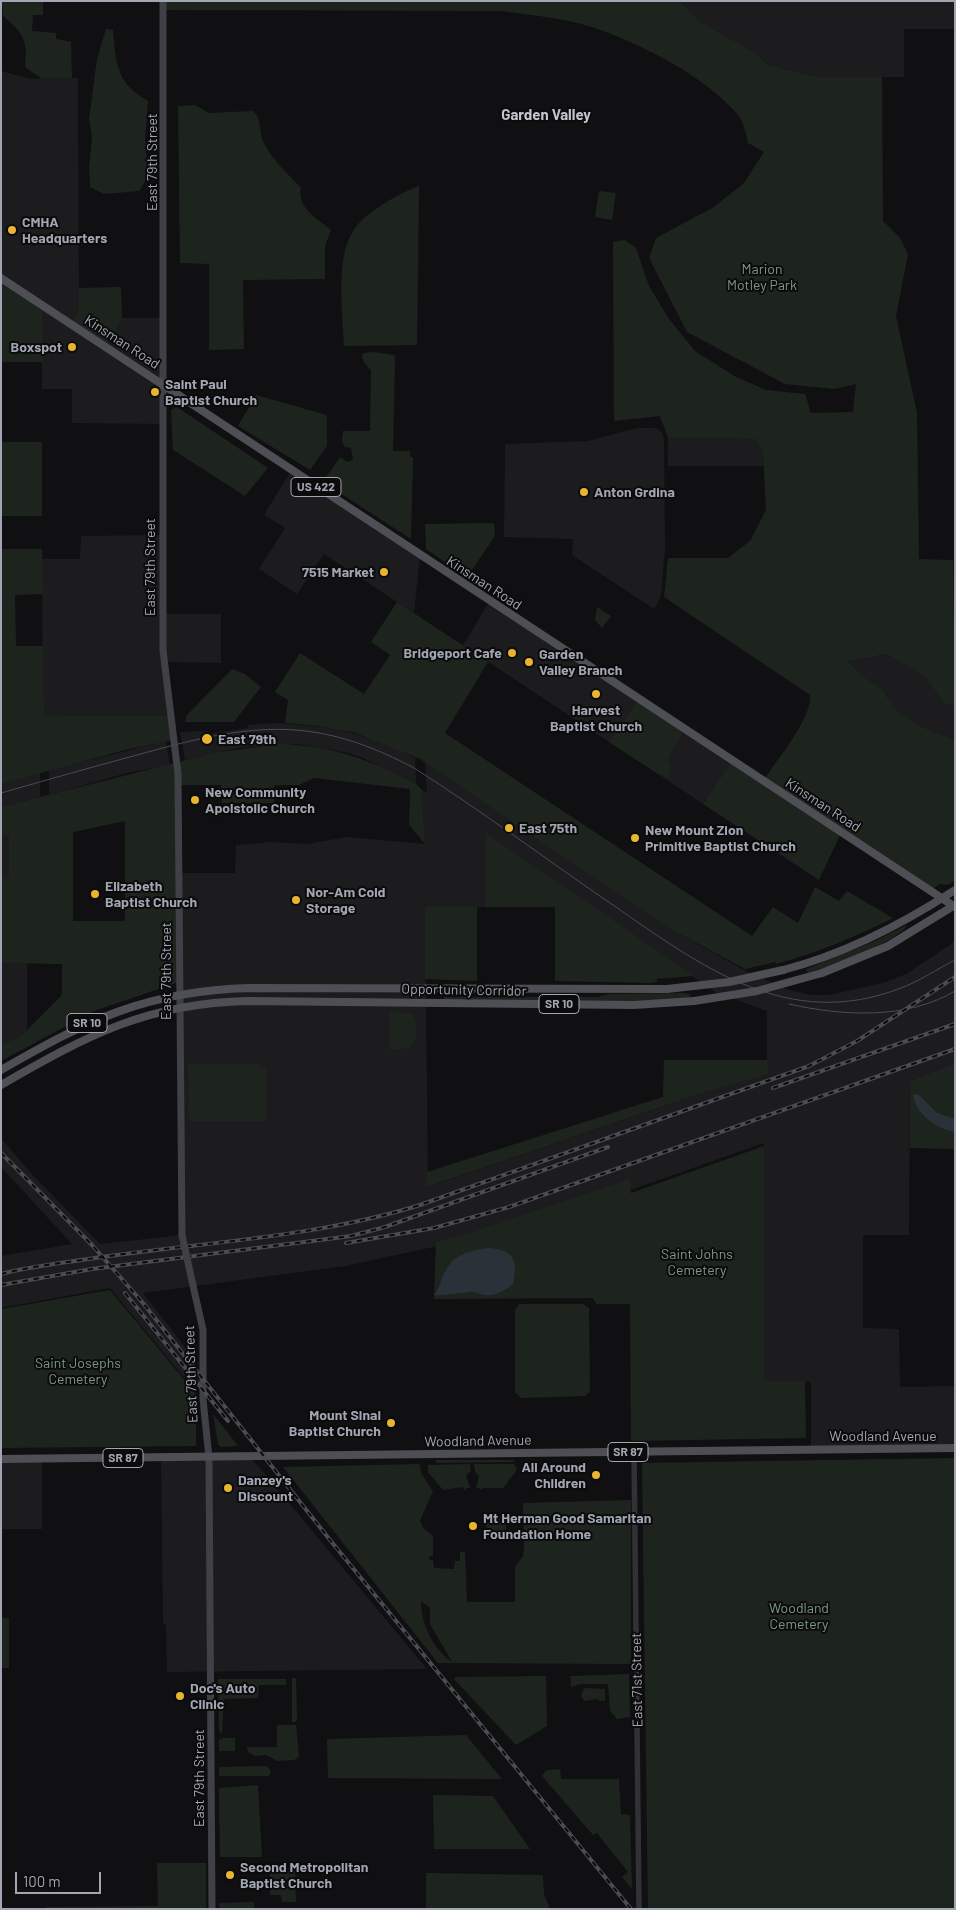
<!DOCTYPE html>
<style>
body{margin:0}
#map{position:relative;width:956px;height:1910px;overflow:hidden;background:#101012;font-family:Barlow,sans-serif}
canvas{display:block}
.frame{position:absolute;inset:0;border:2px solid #a2a6b2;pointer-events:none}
.scale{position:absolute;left:15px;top:1872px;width:86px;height:22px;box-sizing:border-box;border:2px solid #a2a6b2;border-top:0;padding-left:6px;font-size:15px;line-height:18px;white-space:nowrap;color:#a2a6b2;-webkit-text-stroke:4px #0b0b0c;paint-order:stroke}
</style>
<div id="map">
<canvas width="956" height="1910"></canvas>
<div class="frame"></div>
<div class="scale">100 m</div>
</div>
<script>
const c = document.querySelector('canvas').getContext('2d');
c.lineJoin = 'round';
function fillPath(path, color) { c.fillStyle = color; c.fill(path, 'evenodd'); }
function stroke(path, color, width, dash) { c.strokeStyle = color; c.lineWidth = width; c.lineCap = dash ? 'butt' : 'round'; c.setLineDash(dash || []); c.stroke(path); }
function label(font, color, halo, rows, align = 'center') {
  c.font = font + ' Barlow,sans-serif'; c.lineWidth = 4; c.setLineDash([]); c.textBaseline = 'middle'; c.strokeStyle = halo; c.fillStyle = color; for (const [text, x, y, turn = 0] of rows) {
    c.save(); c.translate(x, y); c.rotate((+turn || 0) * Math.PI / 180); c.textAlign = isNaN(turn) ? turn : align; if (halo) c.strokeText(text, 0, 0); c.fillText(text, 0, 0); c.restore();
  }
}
const built = new Path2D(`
 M680,1H955V29H904V77H819L768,65L754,52L699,21Z
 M1,71L31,79L78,78L79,309L71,324L107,348L122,318H165L163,424L72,423V389H42V307L1,278Z
 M637,428H655L662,432L664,438L665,548L661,596L654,609L572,555L573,539L504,537L505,444L588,441Z
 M668,438L756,439L763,452L764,466H668Z
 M291,471L420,556L414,613L324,554L297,594L259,569L285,528L264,515Z
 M162,535L163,614H221V663L164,662L170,716L43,715L42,559H80L81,536Z
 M490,601L638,699L609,742L463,645Z
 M887,654L926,678L943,703L955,706V740L920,726L894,708L881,688L861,675L848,661Z
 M276,723L336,728L384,743L415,758L416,784L365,759L349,753L298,744L239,748L185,760L180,732L207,731L208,734L248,728V725Z
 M684,729L732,761L703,804L655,772Z
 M166,741L170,765L127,773L49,795V770Z
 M424,743L669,928L746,971L789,990L812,995H828L883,983L906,974L950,945L955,939V1065L910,1081L909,1235H863V1328L899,1329L900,1387L955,1386V1448L811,1449V1382L764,1381V1143L591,1204L475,1238L345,1266L143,1293L195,1360V1391L110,1288L1,1308V1256L72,1244L1,1167V1138L28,1170L100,1244L182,1235L178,873H235L236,845L271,842L307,844L347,837L425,844L422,790L427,792ZM487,834L715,992L767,1011V1073L702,1093L428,1187L425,908L486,907Z
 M40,772V797L1,807V783Z
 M1,835H9V879H1Z
 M1,963H27V1030L19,1038L1,1044Z
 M250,1457L265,1474L427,1669L167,1672L166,1625L163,1624L161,1458Z
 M1,1459H42V1529H1Z`);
const green = new Path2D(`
 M2,1H43V15H33L32,31L56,33V39L71,42L72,78L42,79L25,67C28,39 23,33 3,16Z
 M163,1H680L699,21L754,52L768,65L819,77H882L883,221L900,238L908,254L896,316L917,413L919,559L953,560L955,706L943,703L926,678L887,654L848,661L861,675L881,688L894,708L920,726L955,740V881L948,885L940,884L931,890L841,833L819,880L703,804L732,761L763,781C775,763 814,715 810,695L664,597L668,558H728L750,541L766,510L763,452L756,439L668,438L660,416L614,421L613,242L625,240L636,248L649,286L669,319L695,351L736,377L766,390L805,394L811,413L853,412L856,384L834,389L785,384L687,332L649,258L656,238L714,207L744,183L764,152L748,143C746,134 744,123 738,115C704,75 638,42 589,26C561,18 531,15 502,11L163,10Z
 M106,29L113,30C116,64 116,83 148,101L145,138L148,177L139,191L104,194L90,187L89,168L92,137L89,119L97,59Z
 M195,105L209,113L253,111C263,120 258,132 264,143C273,161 288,174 301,188C296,207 318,219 331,230L325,246V279L243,280L244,349L209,350V264L180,263L178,106Z
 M419,186L417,345L344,346C343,314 335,259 353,231C365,212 398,194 419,186Z
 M599,191L616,193L612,220L595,217Z
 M1,278L42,306V362H1Z
 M121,287L122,318L107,348L71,324L79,309V288Z
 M374,352L394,355L395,357L393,451H410V457H413L411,539L323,482L340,457L347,462L353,460L351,448L345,447L342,441L343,431H370L371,370L365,364L362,357L364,353Z
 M256,395L327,415V446L310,470L238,426Z
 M177,407L268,468L245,496L173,450L171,410Z
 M1,442H42V516H1Z
 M494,523L495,536L467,577L426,549L425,524Z
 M1,549H42L43,594L15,595L16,646H43L44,715L170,716L174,740L125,750L1,784Z
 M397,602L488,662L445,733L752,936L773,907L798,923L815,887L839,901L847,891L893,918C855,937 817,953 776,964L775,962L745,969L669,928L420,759L353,732L318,726L285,723L288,700L275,692L300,653L364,694L390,655L371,642Z
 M597,607L611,616L602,628L595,620Z
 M232,669L245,674L261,687L234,722H185L187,715Z
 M638,699L684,729L667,760L671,767L669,778L655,772L609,742Z
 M279,744C335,746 368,759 416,784L422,790L425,844L409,825L410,789L314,778L299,785H274V803H222L221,785H178L179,982L94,1011L1,1061V1044L19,1038L62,995V964L1,963V879H9V835H1V807L214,753ZM125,821V921H73V832Z
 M486,833L694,976L656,979L658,982L650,983L555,981V907H486Z
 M425,907H477V981L425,979Z
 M907,925C901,940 827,968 808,973L806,969L873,942Z
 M683,993L690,994V997C612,1007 523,1001 444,999V997H598L609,994Z
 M390,1012L412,1014C416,1019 416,1022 416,1029C417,1049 408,1049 390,1050Z
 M664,1060H767L768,1074L702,1093L427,1187V1172L663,1097Z
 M188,1064H260V1069H266V1121H189Z
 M955,1064V1149L910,1148V1081Z
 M764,1146V1381H805L806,1438L631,1441L630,1304H596L593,1298L434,1299L436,1242L470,1233L630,1179L631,1193Z
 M110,1290L196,1394V1446L1,1448V1309Z
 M519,1304H583L589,1308L590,1390L586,1396L521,1398L515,1392V1310Z
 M213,1414L238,1446L221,1447L218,1444Z
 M955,1458V1909H648L642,1463Z
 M436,1460H515L513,1462L436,1463Z
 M420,1464L421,1473L433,1491L420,1521L424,1529L433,1536V1556H430L429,1560H433L434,1568L454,1569L455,1561H460V1552H465L467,1602H515V1567L523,1556L524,1549L523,1503L631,1500V1664L438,1663L283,1467ZM421,1601L430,1608V1624L452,1662C433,1649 421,1624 421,1601Z
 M470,1464L471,1471L466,1475L470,1488H466L465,1491L463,1487L443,1490L428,1472V1465Z
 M474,1464H514L517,1470L503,1488H483L481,1490L480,1488H476L479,1477L475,1471Z
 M483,1515H501V1522H506V1533H490L485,1524Z
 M1,1618H9V1668H1Z
 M629,1674L630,1717L617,1719L610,1711L608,1684H580L571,1687L570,1676Z
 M546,1676L547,1726L516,1745L454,1679L456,1677Z
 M292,1678H296L297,1719L296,1722H292Z
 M218,1679H286V1685H259L258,1698L224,1699L222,1734L219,1731Z
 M584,1688L605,1689V1701H599L598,1699L584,1701L581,1696Z
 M277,1725H296L299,1757L294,1760L277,1761L266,1755L255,1756L248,1752L247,1747H277Z
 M466,1735L502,1779L328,1778L327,1739Z
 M223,1738H235V1751H219V1740Z
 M267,1766L271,1772L269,1776H219V1767Z
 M560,1769L561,1779H619L621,1814L630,1815L632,1889L622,1877L628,1872L597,1833L593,1835L542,1776L546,1770Z
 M258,1785L262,1857H220L219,1788Z
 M433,1795L493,1796L530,1849H434Z
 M157,1863H206V1909H46V1907L158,1906Z
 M270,1868H295L296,1902H282L281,1895H270Z
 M426,1873L543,1875L544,1894L550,1909H426Z
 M254,1902V1909H220L219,1903Z`);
const water = new Path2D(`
 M913,1094L919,1095L937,1113L955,1119V1132C936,1129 915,1113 913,1094Z
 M489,1248C514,1250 518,1260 513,1284C502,1292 494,1298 480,1294C477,1293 473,1291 469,1292C458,1293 446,1295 434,1295C440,1288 440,1282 444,1274C453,1254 469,1251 489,1248Z`);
const tertiary = new Path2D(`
 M634,1451L639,1909`);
const secondary = new Path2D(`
 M163,1V650L178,774L182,1235
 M192,1281L203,1330V1399L209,1458L212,1909`);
const primary = new Path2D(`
 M1,278L955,907
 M783,970C845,954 901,925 955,890
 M822,973L888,946L955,905
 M1,1070C88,1020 146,991 249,988L667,989
 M1,1085C86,1036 147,1003 248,1001L634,1005L694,1001
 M1,1459L955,1448`);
const tram = new Path2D(`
 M1,793C47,780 92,767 137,755C188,741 242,726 295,730C338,733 376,748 414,768C482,811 547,860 613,905C701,966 788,1032 901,988C920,981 937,969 955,960
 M789,1004C842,1016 907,1020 955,991`);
const rail = new Path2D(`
 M773,1088L955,1024
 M1,1153L92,1245L143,1303L330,1540L631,1909
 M346,1243L434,1228L509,1207L955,1049
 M1,1274C32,1266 63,1263 95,1258C203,1242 314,1238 420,1205L809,1066L857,1041L955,977
 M1,1285L92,1269L351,1236L385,1227L608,1147
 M125,1293L228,1421`);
const secondaryBridge = new Path2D(`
 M182,1235L192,1281`);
const primaryBridge = new Path2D(`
 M667,989L729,982L783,970
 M694,1001L757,991L822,973`);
const markers = [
 [12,230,5,"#e9b430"],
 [72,347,5,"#e9b430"],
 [155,392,5,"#e9b430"],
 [584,492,5,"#e9b430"],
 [384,572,5,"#e9b430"],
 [512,653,5,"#e9b430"],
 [529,662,5,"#e9b430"],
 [596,694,5,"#e9b430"],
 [207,739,6,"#e9b430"],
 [195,800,5,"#e9b430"],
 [509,828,5,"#e9b430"],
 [635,838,5,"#e9b430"],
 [95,894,5,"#e9b430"],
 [296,900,5,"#e9b430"],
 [391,1423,5,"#e9b430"],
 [596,1475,5,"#e9b430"],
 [228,1488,5,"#e9b430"],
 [473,1526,5,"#e9b430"],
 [180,1696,5,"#e9b430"],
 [230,1875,5,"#e9b430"]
];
const shields = [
 [316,487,50],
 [559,1004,40],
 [87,1023,40],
 [628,1452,40],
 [123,1458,40]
];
const shieldNames = [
 ["US 422",316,487],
 ["SR 10",559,1004],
 ["SR 10",87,1023],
 ["SR 87",628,1452],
 ["SR 87",123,1458]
];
const streetNames = [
 ["East 79th Street",152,162,-90],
 ["Kinsman Road",122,342,33],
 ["East 79th Street",150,567,-90],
 ["Kinsman Road",484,583,33],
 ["Kinsman Road",823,805,33],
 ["East 79th Street",166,971,-90],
 ["Opportunity Corridor",464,990,1],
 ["East 79th Street",191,1374,-92],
 ["Woodland Avenue",883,1436],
 ["Woodland Avenue",478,1441,-1],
 ["East 71st Street",637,1680,-91],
 ["East 79th Street",199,1778,-90]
];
const poiNames = [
 ["CMHA",22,222],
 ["Headquarters",22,238],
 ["Boxspot",62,347,"right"],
 ["Saint Paul",165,384],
 ["Baptist Church",165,400],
 ["Anton Grdina",594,492],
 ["7515 Market",374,572,"right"],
 ["Bridgeport Cafe",502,653,"right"],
 ["Garden",539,654],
 ["Valley Branch",539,670],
 ["Harvest",596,710,"center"],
 ["Baptist Church",596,726,"center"],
 ["East 79th",218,739],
 ["New Community",205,792],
 ["Apolstolic Church",205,808],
 ["East 75th",519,828],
 ["New Mount Zion",645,830],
 ["Primitive Baptist Church",645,846],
 ["Elizabeth",105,886],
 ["Baptist Church",105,902],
 ["Nor-Am Cold",306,892],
 ["Storage",306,908],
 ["Mount Sinai",381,1415,"right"],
 ["Baptist Church",381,1431,"right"],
 ["All Around",586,1467,"right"],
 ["Children",586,1483,"right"],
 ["Danzey's",238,1480],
 ["Discount",238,1496],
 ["Mt Herman Good Samaritan",483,1518],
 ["Foundation Home",483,1534],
 ["Doc's Auto",190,1688],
 ["Clinic",190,1704],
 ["Second Metropolitan",240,1867],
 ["Baptist Church",240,1883]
];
const parkNames = [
 ["Marion",762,269],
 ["Motley Park",762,285],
 ["Saint Johns",697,1254],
 ["Cemetery",697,1270],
 ["Saint Josephs",78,1363],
 ["Cemetery",78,1379],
 ["Woodland",799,1608],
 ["Cemetery",799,1624]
];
const neighbourhoodNames = [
 ["Garden Valley",546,115]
];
fillPath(built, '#1c1c1e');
fillPath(green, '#1d241e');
fillPath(water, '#2a3239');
stroke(tertiary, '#313236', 5.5);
stroke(secondary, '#404146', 7);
stroke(primary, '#4e4f55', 8);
stroke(tram, '#4a4c51', 1);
stroke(rail, '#4a4c51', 4);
stroke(rail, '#0b0b0c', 2, [5.5]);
stroke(secondaryBridge, '#404146', 7);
stroke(primaryBridge, '#4e4f55', 8);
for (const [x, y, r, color] of markers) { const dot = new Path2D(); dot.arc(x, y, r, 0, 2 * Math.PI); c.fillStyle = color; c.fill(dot); stroke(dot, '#0b0b0c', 2); }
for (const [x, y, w] of shields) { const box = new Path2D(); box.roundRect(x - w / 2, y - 9.5, w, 19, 4); c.fillStyle = '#0b0b0c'; c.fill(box); stroke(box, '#a2a6b2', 1); }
label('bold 12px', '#a2a6b2', null, shieldNames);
label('14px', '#a2a6b2', '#0b0b0c', streetNames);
label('bold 14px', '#a2a6b2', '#0b0b0c', poiNames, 'left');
label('14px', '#799c7d', '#0b0b0c', parkNames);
label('bold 15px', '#c3c5ce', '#0b0b0c', neighbourhoodNames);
</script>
